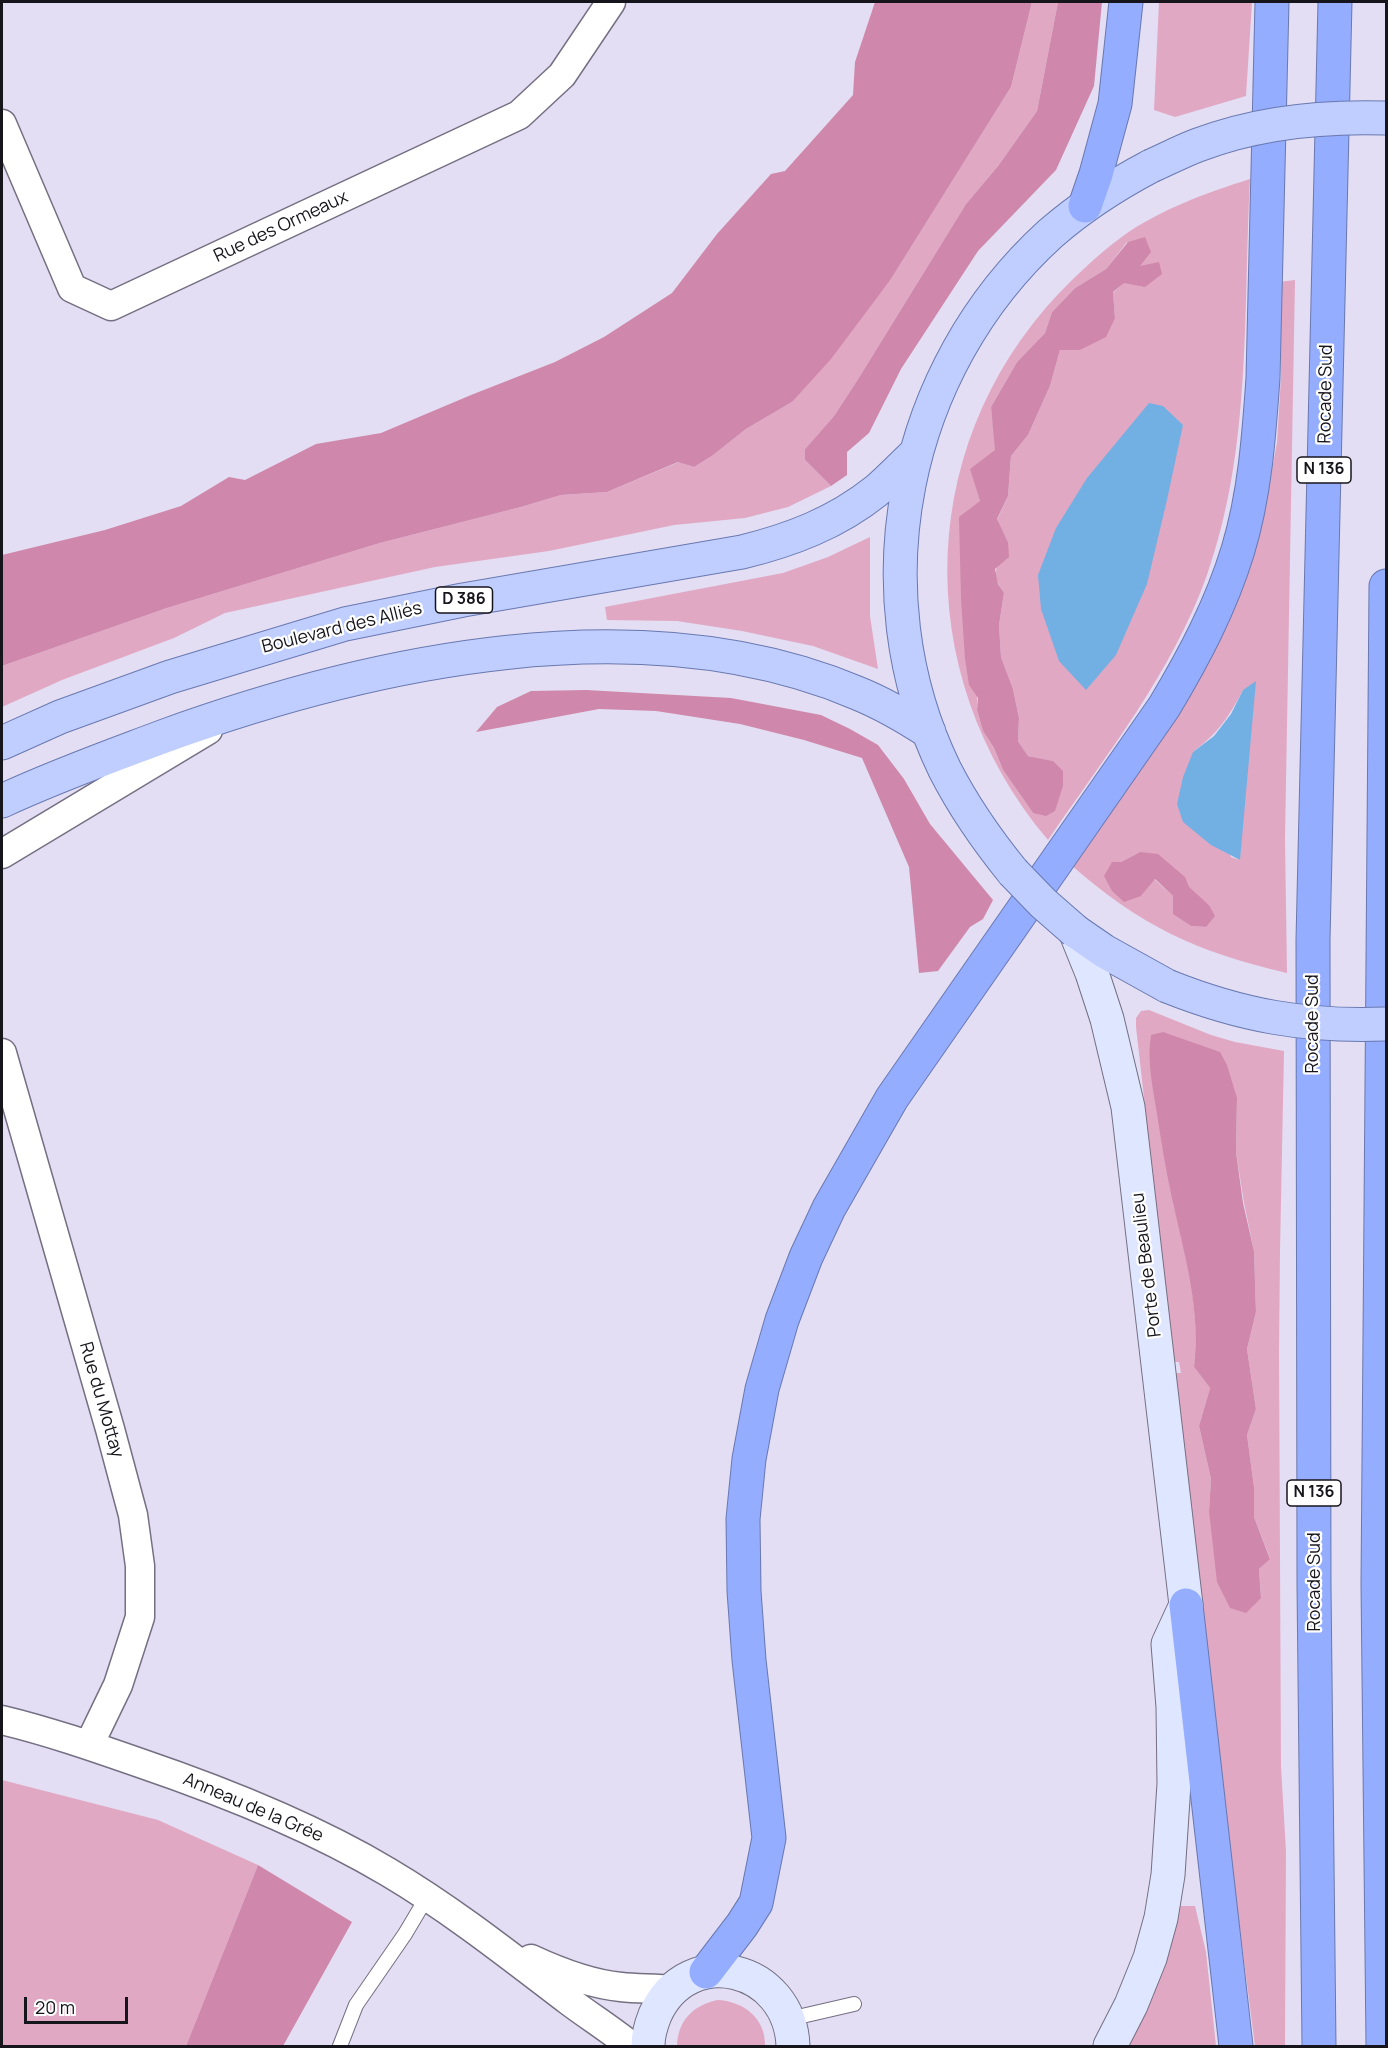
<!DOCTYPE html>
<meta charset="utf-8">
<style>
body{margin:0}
#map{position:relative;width:1388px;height:2048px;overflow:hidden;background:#e3def3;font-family:Manrope,sans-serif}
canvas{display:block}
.frame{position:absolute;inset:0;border:3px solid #17151c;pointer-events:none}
.scale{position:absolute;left:24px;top:1997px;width:104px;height:27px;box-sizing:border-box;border:3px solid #17151c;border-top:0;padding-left:8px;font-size:18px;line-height:21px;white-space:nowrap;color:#17151c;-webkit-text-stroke:4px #fff;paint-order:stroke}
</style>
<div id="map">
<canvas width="1388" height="2048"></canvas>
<div class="frame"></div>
<div class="scale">20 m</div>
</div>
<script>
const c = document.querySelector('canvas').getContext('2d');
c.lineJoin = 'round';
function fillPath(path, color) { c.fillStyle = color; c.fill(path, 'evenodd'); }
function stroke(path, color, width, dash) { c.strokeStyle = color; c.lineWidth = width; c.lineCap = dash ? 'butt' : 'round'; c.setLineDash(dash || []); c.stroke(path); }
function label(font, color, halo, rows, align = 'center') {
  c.font = font + ' Manrope,sans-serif'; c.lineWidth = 4.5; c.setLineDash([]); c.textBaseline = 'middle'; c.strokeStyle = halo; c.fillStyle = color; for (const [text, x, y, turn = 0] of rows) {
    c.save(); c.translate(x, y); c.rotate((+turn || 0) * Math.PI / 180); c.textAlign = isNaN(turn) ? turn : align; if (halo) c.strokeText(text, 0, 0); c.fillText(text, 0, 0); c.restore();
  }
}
const green = new Path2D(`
 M1032,2H1058L1037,111L998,166L966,204L860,376L834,416L805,449V460L831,486L788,507L745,518L674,525L549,551L435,567L225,613L174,638L62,680L2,707V666L167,608L380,543L521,507L561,495L607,492L679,462L694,467L712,456L746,429L792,402L891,279L1011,87Z
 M1159,2H1252L1246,96L1175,117L1154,110Z
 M1250,179C1243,311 1252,448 1207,575C1172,673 1106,755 1048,840C906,671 914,432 1074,278C1090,263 1105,249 1123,236C1161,209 1206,193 1250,179ZM1127,242L1139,267L1113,293L1115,318L1080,350H1060L1050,386L1028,435L1011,456L1008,496L997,520L1008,542C998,563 989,572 1004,593L999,625L1001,657L1013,689L1019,718L1018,741L1028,756L1052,761L1033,813L1003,770L994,748L983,731L977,710L980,501L971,469L996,450L991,407L1017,362L1045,333L1052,312L1075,288L1106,269Z
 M1295,280L1285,838L1287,973C1197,952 1140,926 1070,864L1266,504L1277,442L1281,377L1279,282ZM1243,690L1240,860L1231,857L1193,752C1219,732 1228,718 1243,690ZM1140,852L1209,905L1206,927L1191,926L1174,914L1173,896L1154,879L1141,896L1121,862Z
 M870,537V616L878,669L813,646L742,631L677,621L607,620L605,607L783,573L828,557Z
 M1149,1010L1211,1035L1235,1042L1284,1051L1280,1251L1279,1351L1281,1767L1286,1851L1285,2046H1255L1235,1891L1175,1373H1181L1179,1362H1174L1136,1027V1018L1141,1011ZM1237,1098L1236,1152L1244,1203L1254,1251L1256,1312L1247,1349L1256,1409L1247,1435L1254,1487V1517L1270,1558L1259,1569L1261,1598L1209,1511L1211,1479L1199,1426L1210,1388L1194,1367C1201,1312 1186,1256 1173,1203Z
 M2,1780L158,1820L258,1865L186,2046H2Z
 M1176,1906H1195L1206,1952L1216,2046H1124Z
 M717,2000C743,2001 766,2018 765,2046H677C678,2021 692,2006 717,2000Z`);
const forest = new Path2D(`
 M875,2H1032L1011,87L891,279L831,359L792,402L746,429L712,456L694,467L678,462L607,492L561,495L521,507L380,543L167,608L2,666V555L105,530L181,506L229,477L245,480L316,444L381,433L471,395L555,362L604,337L672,293L717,234L771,174L785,171L853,95L855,62Z
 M1058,2H1102L1094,86L1056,170L978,251L901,369L869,433L847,452V475L831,486L805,460V449L834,416L860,376L966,204L998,166L1037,111Z
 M1145,237L1151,252L1140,266L1159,262L1162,274L1145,287L1124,283L1113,292L1115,318L1106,337L1080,350H1060L1050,386L1028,435L1011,456L1008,496L997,519L1008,542L1009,557L995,569L998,584L1004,593L999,625L1001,657L1013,689L1019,718L1018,741L1028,756L1053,761L1063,771V786L1055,811L1046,816L1033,813L1003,770L994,748L983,731L977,710L978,698L969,685L965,659L961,599L959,517L980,501L970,469L995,450L991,407L1017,362L1045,333L1052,312L1075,288L1106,269L1128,242Z
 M586,690L731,698L821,715L850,729L878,745L904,779L930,824L993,900L983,919L970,927L938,971L919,973L909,867L862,758L804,740L740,724L656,711L599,709L476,732L497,707L531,691Z
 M1140,852L1158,854L1185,877L1189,887L1209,905L1215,916L1206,927L1191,926L1173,914V896L1155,879L1141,896L1124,902L1112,891L1104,876L1112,862H1121Z
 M1163,1032L1220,1052L1227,1065L1237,1098L1236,1152L1243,1203L1254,1251L1256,1312L1247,1349L1256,1409L1247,1435L1254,1487V1517L1270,1559L1259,1569L1261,1598L1246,1613L1230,1608L1217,1582L1209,1511L1211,1479L1199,1426L1210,1388L1194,1367C1201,1311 1185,1257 1173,1203C1166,1172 1161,1140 1156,1108C1152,1083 1147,1059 1151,1035Z
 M258,1865L352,1922L283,2046H186Z`);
const water = new Path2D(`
 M1149,403L1163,406L1183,425L1167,500L1147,584L1116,655L1086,690L1059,661L1041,609L1038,575L1056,528L1087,478Z
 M1256,681L1240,860L1211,845L1183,822L1177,804L1183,777L1193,752L1214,736L1231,714L1243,690Z`);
const lane = new Path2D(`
 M789,2019L854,2004
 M340,2046L356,2005L405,1934L427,1897`);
const street = new Path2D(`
 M2,124L72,288L111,306L519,115L562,75L611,2
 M2,854L208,730
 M2,1053L110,1429L133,1515L140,1566V1617L118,1685L89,1745
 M2,1720C48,1731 94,1747 140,1763C225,1792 311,1826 388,1872C452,1910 510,1956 569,2001C589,2016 611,2030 631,2046
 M531,1959C559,1972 590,1984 621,1987C638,1989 655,1988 673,1990`);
const secondary = new Path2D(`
 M1075,931L1092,973L1107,1019L1128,1107L1186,1605L1168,1644L1173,1707L1174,1784L1168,1875L1161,1918L1150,1958L1131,2005L1110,2046
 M648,2046C648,2036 651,2025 655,2015C688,1941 790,1966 793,2046`);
const primary = new Path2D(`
 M2,743L60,717L170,677L345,624L463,600L742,552C791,540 836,523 876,491C890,479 903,465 916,453
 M2,801C53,777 106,758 159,738C370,661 641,602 857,693C882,703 906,717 929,732
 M1013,872C987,840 964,807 945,770C857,589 902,369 1050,234C1081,207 1115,185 1151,166
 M1075,931L1104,951L1167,986`);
const highway = new Path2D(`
 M1085,206L1096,174L1115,104L1126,2
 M1186,1605L1236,2046
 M706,1972L742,1925L756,1903L769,1838L749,1660L744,1591L743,1519L749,1459L762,1389L782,1320L806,1257L829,1208L892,1098L1164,707C1194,657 1221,606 1238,550C1255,494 1259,435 1263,378L1272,2
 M1319,2046L1314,1585L1313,939L1335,2
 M1383,2046L1378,1583L1386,586`);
const primaryBridge = new Path2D(`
 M1151,166C1167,159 1182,151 1198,145C1258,122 1323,116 1386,118
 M1013,872L1043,903L1075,931
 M1167,986C1242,1016 1305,1027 1386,1024`);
const shields = [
 [1324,470,54],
 [464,600,57],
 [1314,1493,54]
];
const shieldNames = [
 ["N 136",1324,470],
 ["D 386",464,600],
 ["N 136",1314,1493]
];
const streetNames = [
 ["Rue des Ormeaux",281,227,-25],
 ["Rocade Sud",1326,394,-89],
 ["Boulevard des Alliés",342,628,-14],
 ["Rocade Sud",1313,1024,-90],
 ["Porte de Beaulieu",1147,1265,-97],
 ["Rue du Mottay",101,1400,74],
 ["Rocade Sud",1315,1582,-90],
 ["Anneau de la Grée",253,1808,23]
];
fillPath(green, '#e1a8c3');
fillPath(forest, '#cf88ab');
fillPath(water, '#72b0e4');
stroke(lane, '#746f82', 16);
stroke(street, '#746f82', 31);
stroke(secondary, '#746f82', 35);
stroke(primary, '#6978b0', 35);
stroke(highway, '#6978b0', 35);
stroke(lane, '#fff', 14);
stroke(street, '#fff', 28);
stroke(secondary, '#dfe6ff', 33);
stroke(primary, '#bfceff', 33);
stroke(highway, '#95adff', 33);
stroke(primaryBridge, '#6978b0', 35, []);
stroke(primaryBridge, '#bfceff', 33);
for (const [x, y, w] of shields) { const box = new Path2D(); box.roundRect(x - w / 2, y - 13, w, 26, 4.5); c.fillStyle = '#fff'; c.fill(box); stroke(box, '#17151c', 1.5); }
label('bold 16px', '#17151c', null, shieldNames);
label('18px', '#17151c', '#fff', streetNames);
</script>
